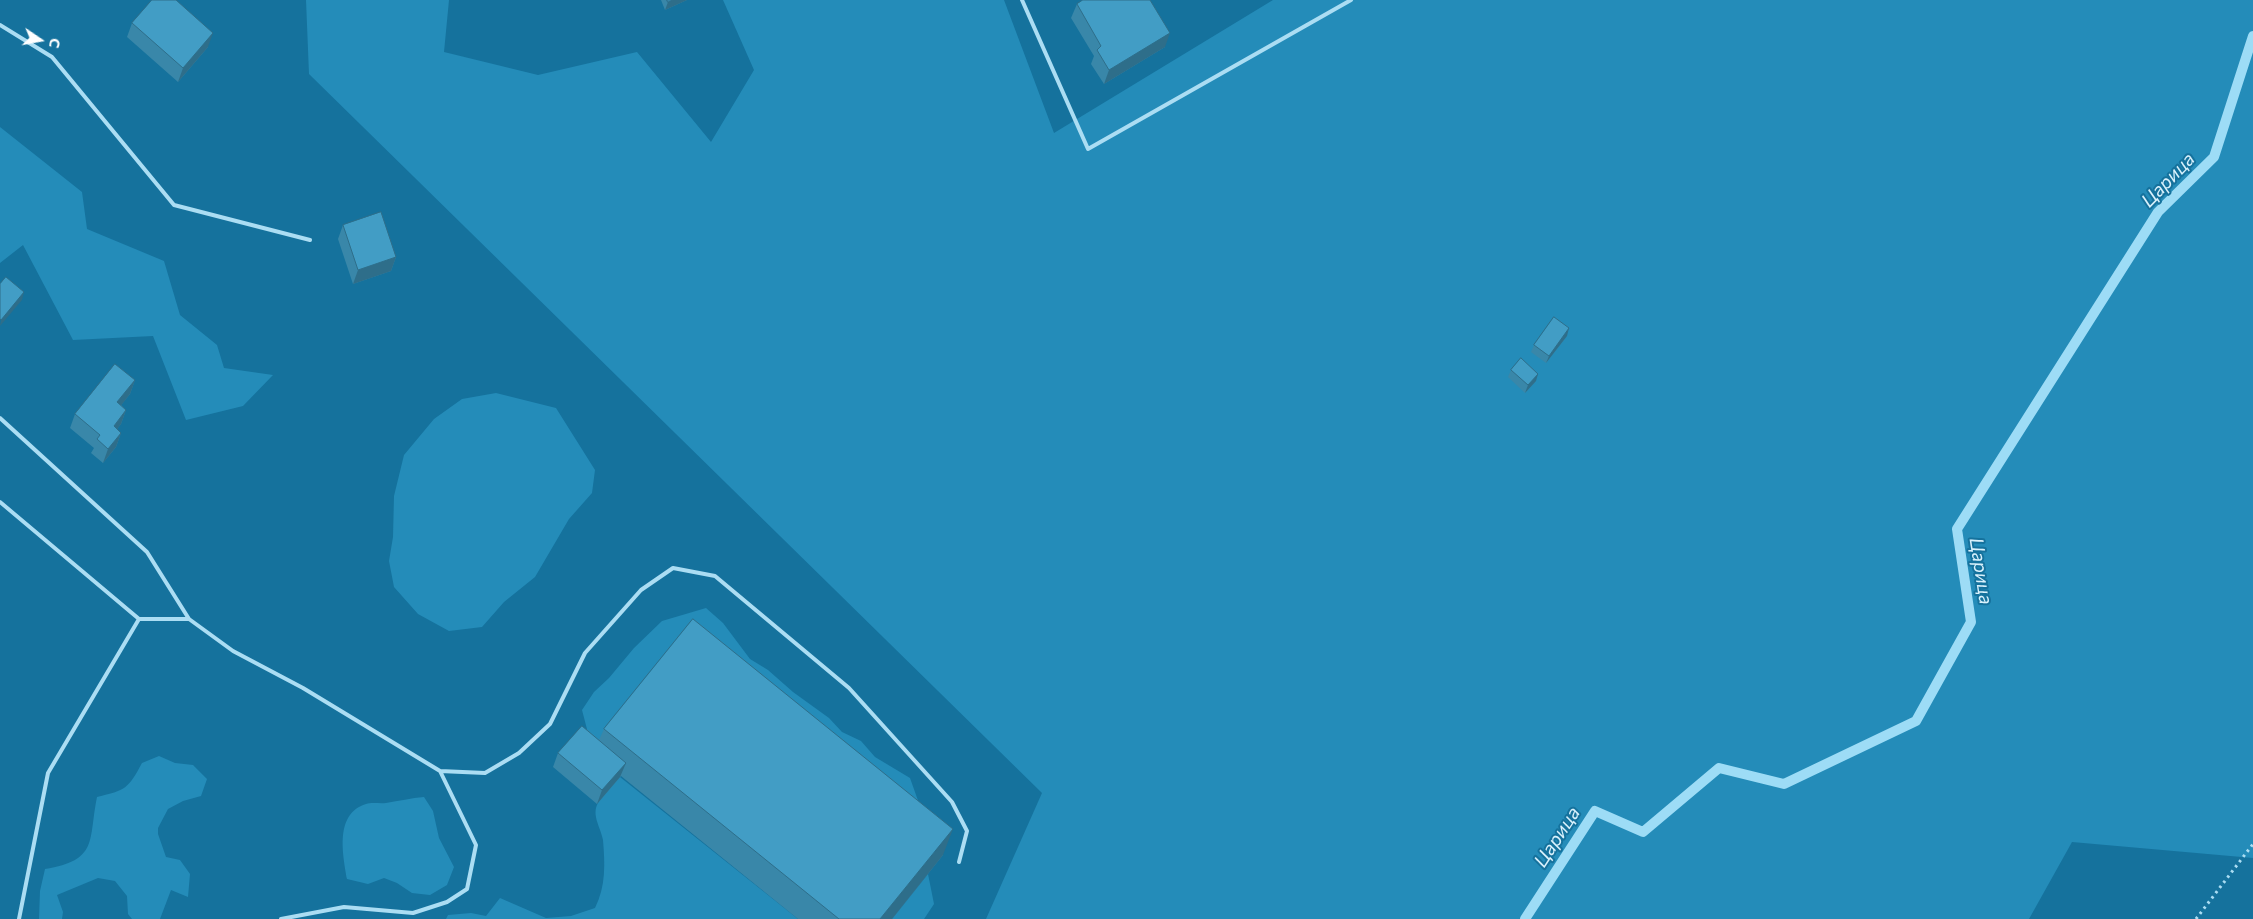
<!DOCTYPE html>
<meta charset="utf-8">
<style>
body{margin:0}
#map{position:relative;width:2253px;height:919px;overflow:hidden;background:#15729d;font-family:Commissioner,sans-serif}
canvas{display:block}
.north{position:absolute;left:15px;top:15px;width:50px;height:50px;-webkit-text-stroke:4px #15729d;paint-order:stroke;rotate:102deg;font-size:14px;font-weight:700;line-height:20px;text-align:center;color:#fff}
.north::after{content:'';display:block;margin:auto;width:18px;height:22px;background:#fff;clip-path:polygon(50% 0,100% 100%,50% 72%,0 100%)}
</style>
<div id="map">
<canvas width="2253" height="919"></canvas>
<div class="north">С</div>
</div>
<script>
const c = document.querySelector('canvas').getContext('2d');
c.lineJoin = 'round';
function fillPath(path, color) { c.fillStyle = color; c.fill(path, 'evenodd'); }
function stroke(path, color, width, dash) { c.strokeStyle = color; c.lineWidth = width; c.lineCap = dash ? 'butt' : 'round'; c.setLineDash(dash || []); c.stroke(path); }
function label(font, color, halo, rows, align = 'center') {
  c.font = font + ' Commissioner,sans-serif'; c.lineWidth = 4; c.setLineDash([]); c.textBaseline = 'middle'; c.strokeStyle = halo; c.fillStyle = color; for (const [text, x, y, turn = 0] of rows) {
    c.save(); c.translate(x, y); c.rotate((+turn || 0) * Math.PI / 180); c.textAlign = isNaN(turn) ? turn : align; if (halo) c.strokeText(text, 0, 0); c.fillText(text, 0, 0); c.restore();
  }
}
const green = new Path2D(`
 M306,0H449L444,52L538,75L637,52L711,142L754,70L723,0H1004L1054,133L1273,0H2253V858L2072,842L2029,919H986L1042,793L309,74Z
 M0,127L82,192L87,229L164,261L180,315L217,345L224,368L273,375L243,406L186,420L153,336L73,340L23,245L0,263Z
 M496,393L556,408L595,470L592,493L569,519L535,577L504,602L482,627L449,631L418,614L394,587L389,561L393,537L394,496L404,455L434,419L462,399Z
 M706,608L723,623L750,659L768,670L793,692L829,718L842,732L861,741L875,757L910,778L926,823L602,745L588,733L582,710L594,692L609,678L634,648L662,621Z
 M159,756L175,763L193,765L207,779L201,796L183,801L168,809L158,828V834L166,857L180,860L190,874L188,897L171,890L160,919H132L128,914L127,896L115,881L98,878L57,895L63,912L62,919H39L40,891L45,869C99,860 88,841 97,797C126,790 128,789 142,763Z
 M620,777L798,919H446L448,915L471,913L486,916L500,898L546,918L571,916L595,908C606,886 605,864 603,840C601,828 591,815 598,803C603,794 613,785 620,777Z
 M424,797L433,811L439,838L454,867L447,885L430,895L412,893L397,883L384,878L368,884L347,879C343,855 334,814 366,804C372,802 380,804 386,803C399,801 411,798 424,797Z
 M928,874L934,904L924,919H892Z`);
const stream = new Path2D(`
 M1525,919L1595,811L1643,832L1719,768L1784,784L1916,721L1971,622L1957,529L2158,212L2214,157L2253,36`);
const path = new Path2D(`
 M2196,919L2253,844`);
const lane = new Path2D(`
 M1022,0L1088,149L1351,0
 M0,25L52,57L174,205L310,240
 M0,418L147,552L189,619
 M0,502L139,619H189L233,651L303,688L440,771L485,773L519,753L550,724L585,653L641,590L673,568L715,576L849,688L952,802L967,831L959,862
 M19,919L48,773L139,619
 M281,919L344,907L413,913L447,902L467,889L476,845L440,771`);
const wall = new Path2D(`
 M661,0H687L665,10Z
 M1077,4L1165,47L1104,84L1091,64L1094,56L1071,18Z
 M132,23L208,47L178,82L127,37Z
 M343,225L396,257L391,271L353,284L338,239Z
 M1567,336L1546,363L1531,352L1534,345Z
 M1511,370L1536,381L1525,393L1508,377Z
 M135,380L130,394L121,405L126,410L121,424L117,429L121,433L116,447L103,463L91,453L94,448L70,428L75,414Z
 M604,729L943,855L892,919H798L621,776L597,804L553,767L558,753L599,740Z`);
const shadedWall = new Path2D(`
 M673,0H687L665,10L668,2Z
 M213,33L208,47L178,82L183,68Z
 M1170,33L1165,47L1104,84L1109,70Z
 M396,257L391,271L353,284L358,270Z
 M24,292L22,300L0,326L1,320Z
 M1569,328L1567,336L1546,363L1549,356Z
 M1538,374L1536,381L1525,393L1528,385Z
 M135,380L130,394L112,417L117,402Z
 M126,410L121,424L109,440L114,426Z
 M121,433L116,447L103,463L108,449Z
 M626,763L620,777L597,804L602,790Z
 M953,829L943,855L892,919H880Z`);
const building = new Path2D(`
 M152,0H176L213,33L183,68L132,23Z
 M667,0H673L668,2Z
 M1083,0H1150L1170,33L1109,70L1097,50L1101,46L1077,4Z
 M381,212L396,257L358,270L343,225Z
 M6,277L24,292L1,320L0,319V284Z
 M1554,317L1569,328L1549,356L1534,345Z
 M1521,358L1538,374L1528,385L1511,370Z
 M115,364L135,380L117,402L126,410L114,426L121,433L108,449L97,439L100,435L75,414Z
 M693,619L953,829L880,919H839L604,729Z
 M582,726L626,763L602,790L558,753Z`);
const waterNames = [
 ["Царица",2168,180,-46],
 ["Царица",1981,571,81],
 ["Царица",1557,837,-57]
];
fillPath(green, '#248cb9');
stroke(stream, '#9ddcf6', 10);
stroke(path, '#abddf3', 3, [2.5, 4]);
stroke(lane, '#abddf3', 4);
fillPath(wall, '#3987a9');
fillPath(shadedWall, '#2e6e8a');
fillPath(building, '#429dc5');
stroke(building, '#2e6e8a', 1);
label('italic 19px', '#d8f1fc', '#15729d', waterNames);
</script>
